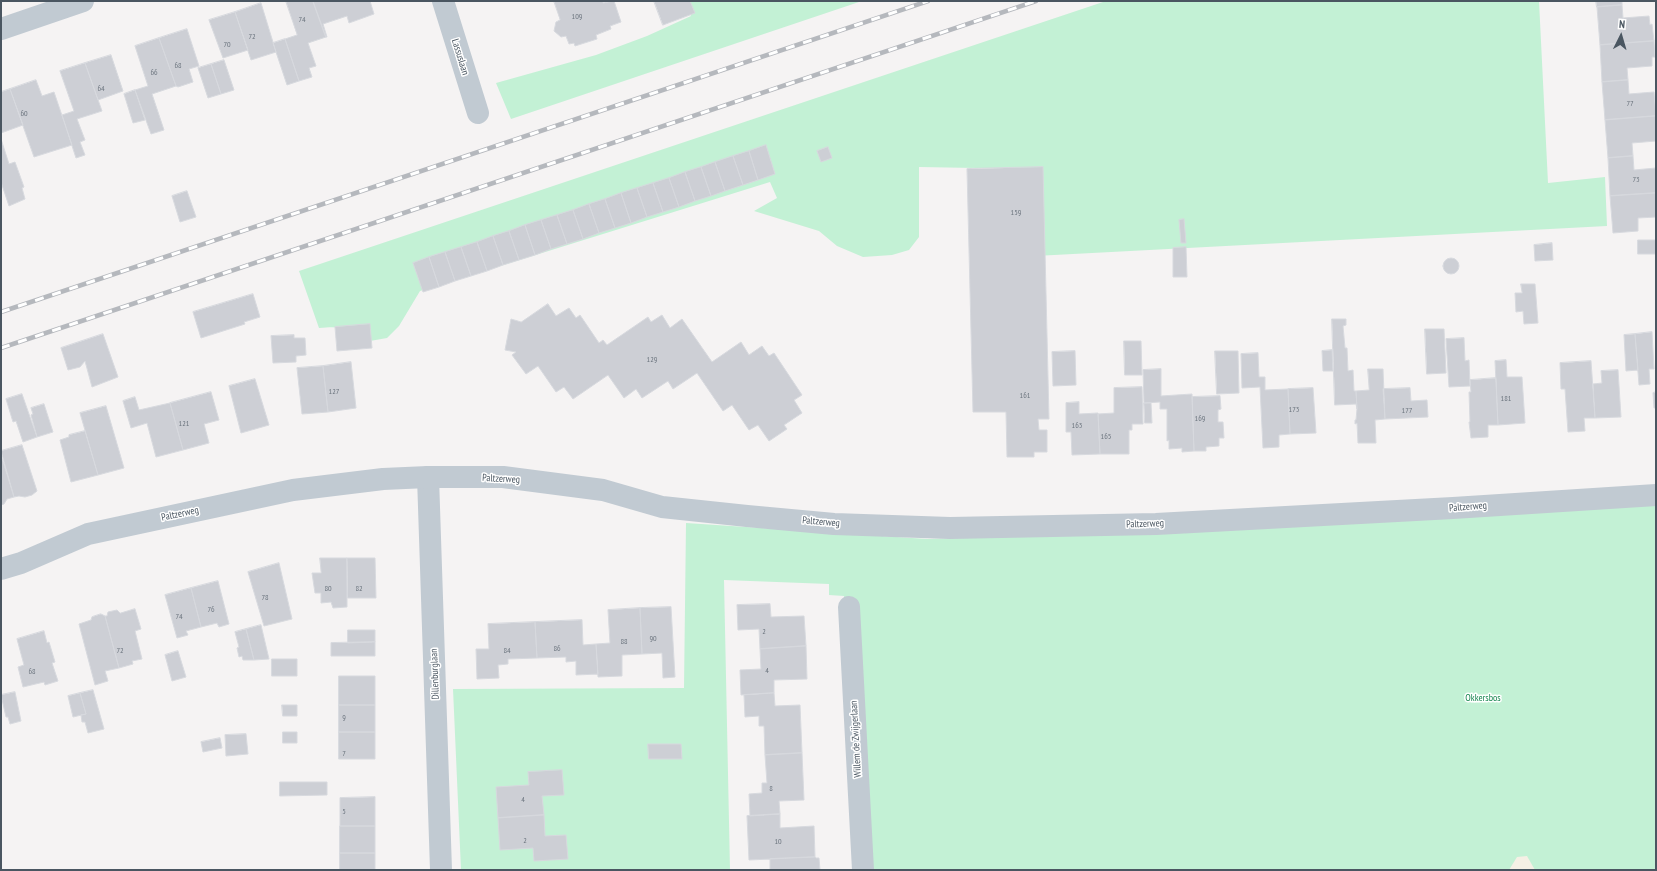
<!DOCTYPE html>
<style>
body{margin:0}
#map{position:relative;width:1657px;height:871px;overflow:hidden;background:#f5f3f3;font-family:"PT Sans Narrow",sans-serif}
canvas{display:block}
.frame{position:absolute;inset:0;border:2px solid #4a5661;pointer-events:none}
.north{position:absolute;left:1601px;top:16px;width:40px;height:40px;-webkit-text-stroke:3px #fff;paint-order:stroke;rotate:5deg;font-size:11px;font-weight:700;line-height:16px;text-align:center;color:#4a5661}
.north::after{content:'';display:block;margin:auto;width:14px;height:18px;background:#4a5661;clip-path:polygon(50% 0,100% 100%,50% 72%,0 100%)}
</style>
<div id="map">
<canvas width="1657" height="871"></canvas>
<div class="frame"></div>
<div class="north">N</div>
</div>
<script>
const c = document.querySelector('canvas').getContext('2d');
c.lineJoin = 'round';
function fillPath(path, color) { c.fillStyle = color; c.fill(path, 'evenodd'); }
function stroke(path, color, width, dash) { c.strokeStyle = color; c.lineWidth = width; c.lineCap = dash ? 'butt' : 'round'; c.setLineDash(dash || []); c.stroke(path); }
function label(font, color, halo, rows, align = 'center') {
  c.font = font + ' "PT Sans Narrow",sans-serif'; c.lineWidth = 3; c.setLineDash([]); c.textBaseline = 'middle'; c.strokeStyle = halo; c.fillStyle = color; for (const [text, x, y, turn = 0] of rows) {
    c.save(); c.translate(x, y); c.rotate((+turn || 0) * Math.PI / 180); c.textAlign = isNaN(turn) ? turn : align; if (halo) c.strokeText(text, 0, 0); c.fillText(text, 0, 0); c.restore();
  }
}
const green = new Path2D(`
 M683,1H862L511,119L496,83L596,55L647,36L691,16Z
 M1106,1H1539L1548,183L1605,177L1607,226L1035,256L1033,169L919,167V237L909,250L892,255L863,257L837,246L819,231L754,211L777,198L770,182L420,291L399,326L387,338L370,341C349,328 343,326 319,328L299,271Z
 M1656,501V870H867L844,596L829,595V584L724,580L730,870H461L453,689L684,688L686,523L927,539L1151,533Z`);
const sand = new Path2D(`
 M1527,856L1535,870H1509L1517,857Z`);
const building = new Path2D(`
 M286,1H313L326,37L308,43L316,66L309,68L312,77L299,81L285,39L297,35Z
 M313,1H370L374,14L349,23L347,16L323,24L327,37H326Z
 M554,1H603V3L614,1L621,22L610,26L611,29L596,35L597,39L575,46L574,43L569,44L566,36L561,37L554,31L556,22L560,20Z
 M654,1H690L695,13L663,25Z
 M1596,1H1622V5L1597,7Z
 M261,3L276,52L251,60L235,12Z
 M1622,5L1623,18L1649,16L1650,25L1652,24L1654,41L1600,45L1597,7Z
 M235,12L248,50L223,58L209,20Z
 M187,29L199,66L189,69L193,82L178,87L176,86L159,38Z
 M159,38L176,86L152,94L164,130L151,134L135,90L148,86L135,46Z
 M285,39L299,81L287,85L273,43Z
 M1654,41L1655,57H1652V66L1627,68L1628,80L1602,82L1600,45Z
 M111,55L123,91L98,100L85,63Z
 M224,60L234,90L221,94L211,64Z
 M85,63L102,111L77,119L85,140L80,142L85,155L76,158L62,115L74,111L60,71Z
 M211,64L221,94L208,98L198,68Z
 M36,80L42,96L54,92L72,145L34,157L10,89Z
 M1628,80L1629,94L1654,92L1656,116L1605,120L1602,82Z
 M10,89L23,125L1,133V92Z
 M135,90L145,120L133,123L124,94Z
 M1656,116V141L1632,143L1633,156L1608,158L1605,120Z
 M1,139L9,164L15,162L24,187L22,188L25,199L9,206L1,182Z
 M766,145L775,174L758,180L749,151Z
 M828,147L832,158L821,162L817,151Z
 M749,151L758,180L743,185L733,156Z
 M733,156L743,185L725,191L715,162Z
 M1633,156L1634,170L1656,168V193L1610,196L1608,158Z
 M715,162L725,191L711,196L701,167Z
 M701,167L711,196L695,201L685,172Z
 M1043,167L1049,419H1038L1039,430H1047V452H1034V457H1007L1006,412H973L967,169Z
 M685,172L695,201L679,207L669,178Z
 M669,178L679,207L663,212L653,183Z
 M653,183L663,212L647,217L637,188Z
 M637,188L647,217L631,223L621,193Z
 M187,191L196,217L180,222L172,196Z
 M621,193L631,223L615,228L605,199Z
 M1656,193V217L1638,218V231L1613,233L1610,196Z
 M605,199L615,228L599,233L589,204Z
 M589,204L599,233L583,239L573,210Z
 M573,210L583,239L567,244L557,215Z
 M557,215L567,244L551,249L541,220Z
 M1184,219L1186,243H1181L1179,220Z
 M541,220L551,249L535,255L525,225Z
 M525,225L535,255L519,260L509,231Z
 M509,231L519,260L503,265L493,236Z
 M493,236L503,265L487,271L477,242Z
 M1638,240H1656V254H1638Z
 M477,242L487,271L471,276L461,247Z
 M1552,243L1553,260L1535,261L1534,245Z
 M461,247L471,276L455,281L445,252Z
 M1186,247L1187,277H1173V248Z
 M445,252L455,281L439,287L429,257Z
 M429,257L439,287L423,292L413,263Z
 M1443 266a8 8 0 1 1 16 0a8 8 0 1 1-16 0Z
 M1521,284H1535L1538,323L1524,324L1523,311L1516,312L1515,293H1522Z
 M253,294L260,317L244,322L245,324L201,338L193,312Z
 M548,304L556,316L569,308L576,318L580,315L599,343L603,340L607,345L648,317L651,322L662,315L670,328L682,319L712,362L741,342L749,355L762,346L769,356L774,353L802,395L794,400L802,413L784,425L787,429L769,441L758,425L749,430L732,405L723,411L697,373L673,389L668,381L642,398L636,389L624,398L608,375L573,399L564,387L556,392L538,366L526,374L512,355L516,352L505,350L511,319L521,322Z
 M1332,319H1346V325L1343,326L1345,348H1347L1348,371L1353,370L1354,391H1356L1357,409L1356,404L1335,405Z
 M370,324L372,348L337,351L335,327Z
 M1425,329H1444L1446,373L1427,374Z
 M1652,332L1654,369H1649L1650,384L1639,385L1635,334Z
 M103,334L118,377L92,387L85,361L80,367L68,370L61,348Z
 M1635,334L1638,370L1626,371L1624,335Z
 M294,335V338H305L306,355L296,356V362L273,363L271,336Z
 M1464,338L1465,361L1469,360L1470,386L1449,387L1446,339Z
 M1124,341H1141L1142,375H1125Z
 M1332,350L1333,371H1323L1322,351Z
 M1075,351L1076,385L1053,386L1052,352Z
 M1215,351H1238L1239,393L1217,394Z
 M1258,353L1259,377H1265V390L1288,389L1290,434L1279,435V447L1263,448L1260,387L1242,388L1241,354Z
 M1506,360L1507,377H1522L1525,423L1498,425L1495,361Z
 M1591,361L1595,418H1584L1585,431L1568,432L1565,389H1561L1560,363Z
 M351,362L356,408L328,412L323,366Z
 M323,366L328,412L302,414L297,368Z
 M1161,369V396L1192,394L1194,451L1182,452V448L1169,449V440L1167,441V409H1160V402L1144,403L1143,370Z
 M1368,369H1383L1385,419L1375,420L1376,443H1358L1357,423L1355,424V420H1356L1357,409L1356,391L1369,390Z
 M1618,370L1621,417L1595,418L1593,384L1602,383L1601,371Z
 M1496,378L1498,425H1488V437L1471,438L1469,422H1470L1469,392H1471L1470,380Z
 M255,379L269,425L241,433L229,386Z
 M1142,387L1143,424H1132V430H1129V454H1100L1098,414L1114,413V388Z
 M1313,388L1316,433L1290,434L1288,389Z
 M1410,388L1411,401L1427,400L1428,417L1385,419L1383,389Z
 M211,392L219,420L204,424L209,443L183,450L170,403Z
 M1656,392V408H1654L1653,393Z
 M22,394L37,437L23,442L16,421L13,422L6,399Z
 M1220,396L1221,409L1218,410V422H1223L1224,438H1219V446L1206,447V451H1194L1192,397Z
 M135,397L139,410L170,403L183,450L156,457L147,423L131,428L123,401Z
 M1079,402V414L1098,413L1100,454L1072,455L1071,432H1066V403Z
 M1144,403H1151L1152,423H1145Z
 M44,404L53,432L37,437L31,415L33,414L31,408Z
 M106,406L124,468L98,475L80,413Z
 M85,431L98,475L71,482L60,440L69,437V435Z
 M22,445L37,491L32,495L25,497L19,496L14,497L1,451Z
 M1,455L14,497L7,499L4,504L1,505Z
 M320,558H347V607L333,608L331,602L321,603V593H315L312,573H321Z
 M347,558H375L376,598H348Z
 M279,563L292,619L264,626L248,572Z
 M218,581L229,624L219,627L217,623L201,627L191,588Z
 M191,588L201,627L186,631L188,635L177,638L165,595Z
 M770,604L771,617L804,616L806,646L760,649L759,629L738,630L737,605Z
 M671,607L675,677L663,678L662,653L642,654L640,608Z
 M640,608L642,654L622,655V676L598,677L596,644L610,643L608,610Z
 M135,609L141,629L135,631L142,659L132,661L133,664L119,668L105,616H107L108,612L117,610L120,613Z
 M101,614L105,616L119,668L105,671L108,681L95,685L79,624L91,620L92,617Z
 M582,620L583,645L596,644L598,674L576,675V661L566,662V657L537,658L535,622Z
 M535,622L537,658L508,659V664L498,665L499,678L477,679L476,649H489L488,624Z
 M261,625L269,659L254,660L246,629Z
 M246,629L254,660H243L242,656L239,657L237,648L239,647L235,632Z
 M348,630H375V642L348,643Z
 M44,631L47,643L49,642L55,662L52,663L58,681L45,685L44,682L23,687L18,667L24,665L17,639Z
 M375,642V656H331V643Z
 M806,646L807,679L774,680V693L741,695L740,670L761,669L760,649Z
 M178,651L186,677L172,681L165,655Z
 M272,659H297V676H272Z
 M339,676H375V705H339Z
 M93,690L104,729L88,733L85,722H82L81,715L86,714L80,693Z
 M15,692L21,721L10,724L8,717H6L1,695Z
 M80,693L86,714L73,717L68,696Z
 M774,693L775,706L800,705L802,753L765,755L764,726H759V716L745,717L744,695Z
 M282,705H297V716H283Z
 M339,705H375V732H339Z
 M283,732H297V743H283Z
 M339,732H375V759H339Z
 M246,734L248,754L226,756L225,735Z
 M220,738L222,748L203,752L201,742Z
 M648,744H681L682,759H649Z
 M802,753L804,800L779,801L780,814L750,816L749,794L762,793V783H767L765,755Z
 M562,770L564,795L542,796L544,815L498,818L496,787L529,785L528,772Z
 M280,782H327V795L280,796Z
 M375,797V826H340V798Z
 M780,814V828L814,826L815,857L749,860L747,816Z
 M544,815L545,836L566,835L568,859L534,861L533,848L500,850L498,818Z
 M340,826H375V853H340Z
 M340,853H375V870H340Z
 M815,857L816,858H819L820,870H770V859Z`);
const minor = new Path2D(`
 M443,1L478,113
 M1,29L83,1
 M428,477L441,870
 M849,607L863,870`);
const tertiary = new Path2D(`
 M1,569L21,563L88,534L293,490L383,479L428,477H503L603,490L662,507L747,516L834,524L950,528L1156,524L1453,508L1656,495`);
const rail = new Path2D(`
 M1,312L928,1
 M1,348L1036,1`);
const numberNames = [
 ["109",577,17],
 ["74",302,20],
 ["72",252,37],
 ["70",227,45],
 ["68",178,66],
 ["66",154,73],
 ["64",101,89],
 ["77",1630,104],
 ["60",24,114],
 ["73",1636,180],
 ["159",1016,213],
 ["129",652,360],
 ["127",334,392],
 ["161",1025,396],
 ["181",1506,399],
 ["173",1294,410],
 ["177",1407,411],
 ["169",1200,419],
 ["121",184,424],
 ["163",1077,426],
 ["165",1106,437],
 ["80",328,589],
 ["82",359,589],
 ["78",265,598],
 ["76",211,610],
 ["74",179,617],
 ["2",764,632],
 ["90",653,639],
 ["88",624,642],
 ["86",557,649],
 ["72",120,651],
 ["84",507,651],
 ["4",767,671],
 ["68",32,672],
 ["9",344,718],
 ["7",344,754],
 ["8",771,789],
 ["4",523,800],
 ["5",344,812],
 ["2",525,841],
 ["10",778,842]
];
const streetNames = [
 ["Lassuslaan",460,57,73],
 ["Paltzerweg",501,479,3],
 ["Paltzerweg",1468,507,-4],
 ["Paltzerweg",180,514,-12],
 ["Paltzerweg",821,522,5],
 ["Paltzerweg",1145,524,-2],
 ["Dillenburglaan",435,674,-92],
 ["Willem de Zwijgerlaan",856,739,-93]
];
const parkNames = [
 ["Okkersbos",1483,698]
];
fillPath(green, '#c3f1d5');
fillPath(sand, '#f5f0e5');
fillPath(building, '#cdcfd5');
stroke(building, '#d7d9de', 1);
stroke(minor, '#c1cad2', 22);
stroke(tertiary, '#c1cad2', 22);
stroke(rail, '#b5b8bd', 4.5);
stroke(rail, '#fff', 3, [9]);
label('8px', '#6b747e', null, numberNames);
label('10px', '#4a5661', '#fff', streetNames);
label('10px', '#17864f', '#fff', parkNames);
</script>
